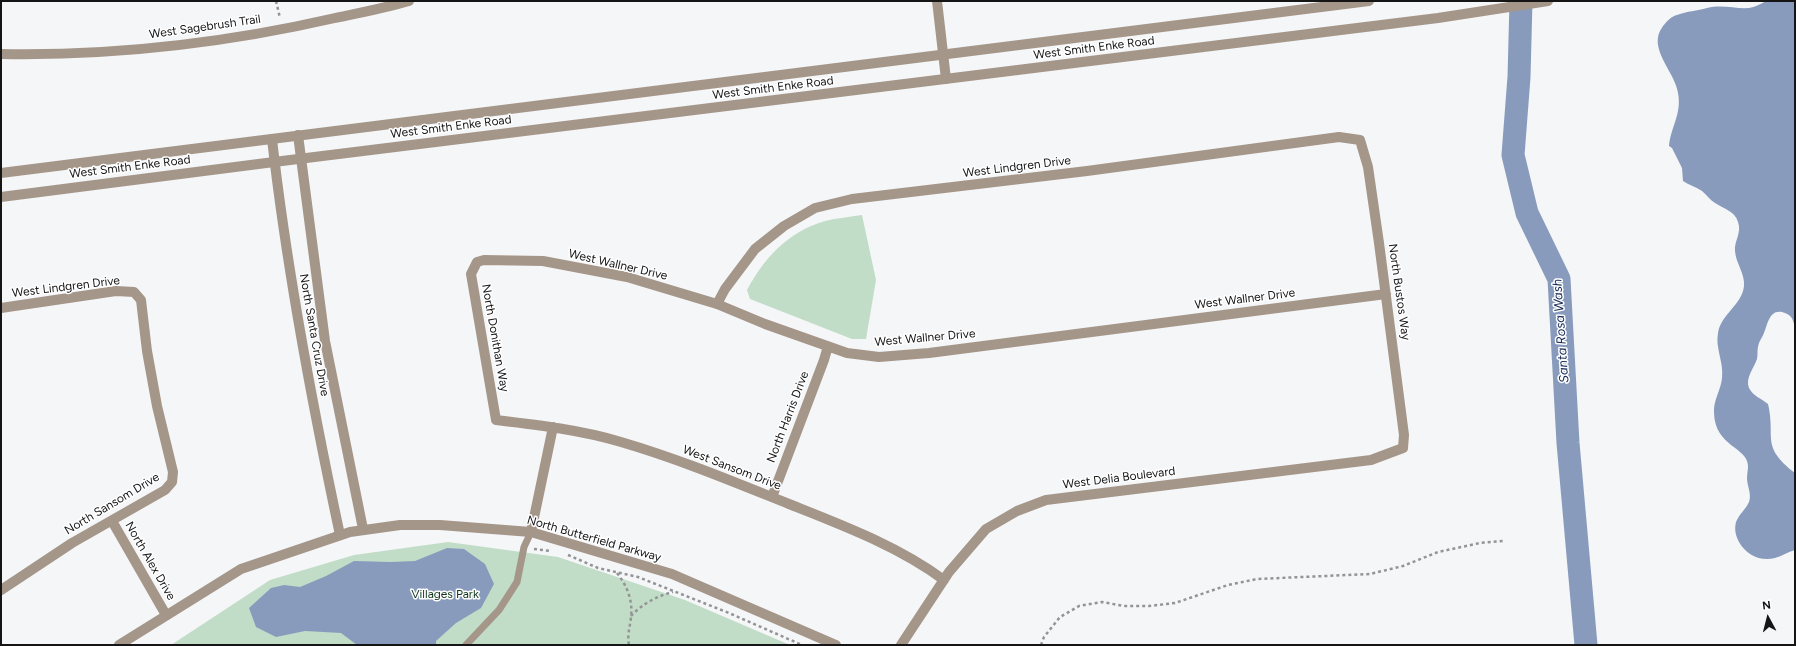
<!DOCTYPE html>
<style>
body{margin:0}
#map{position:relative;width:1796px;height:646px;overflow:hidden;background:#f5f6f8;font-family:Figtree,sans-serif}
canvas{display:block}
.frame{position:absolute;inset:0;border:2px solid #151516;pointer-events:none}
.north{position:absolute;left:1748px;top:598px;width:40px;height:40px;-webkit-text-stroke:3px #fff;paint-order:stroke;rotate:353deg;font-size:11px;font-weight:700;line-height:16px;text-align:center;color:#151516}
.north::after{content:'';display:block;margin:auto;width:14px;height:18px;background:#151516;clip-path:polygon(50% 0,100% 100%,50% 72%,0 100%)}
</style>
<div id="map">
<canvas width="1796" height="646"></canvas>
<div class="frame"></div>
<div class="north">N</div>
</div>
<script>
const c = document.querySelector('canvas').getContext('2d');
c.lineJoin = 'round';
function fillPath(path, color) { c.fillStyle = color; c.fill(path, 'evenodd'); }
function stroke(path, color, width, dash) { c.strokeStyle = color; c.lineWidth = width; c.lineCap = dash ? 'butt' : 'round'; c.setLineDash(dash || []); c.stroke(path); }
function label(font, color, halo, rows, align = 'center') {
  c.font = font + ' Figtree,sans-serif'; c.lineWidth = 3; c.setLineDash([]); c.textBaseline = 'middle'; c.strokeStyle = halo; c.fillStyle = color; for (const [text, x, y, turn = 0] of rows) {
    c.save(); c.translate(x, y); c.rotate((+turn || 0) * Math.PI / 180); c.textAlign = isNaN(turn) ? turn : align; if (halo) c.strokeText(text, 0, 0); c.fillText(text, 0, 0); c.restore();
  }
}
const green = new Path2D(`
 M862,215L876,280L866,339H852L750,299L747,290C765,257 788,232 825,221C837,218 850,217 862,215Z
 M448,542L558,557L685,600L790,645H171L270,580L354,555Z`);
const water = new Path2D(`
 M1766,1H1795V330C1794,322 1793,316 1785,313C1770,307 1768,323 1764,333C1762,338 1759,341 1758,347C1757,351 1758,354 1757,359C1754,368 1745,378 1749,388C1753,396 1762,399 1768,404C1776,438 1760,446 1795,473V550C1788,552 1782,556 1775,558C1761,562 1746,555 1739,542C1736,536 1734,530 1736,522C1739,514 1746,509 1749,502C1752,494 1747,486 1747,478C1747,474 1748,470 1748,466C1748,447 1715,447 1714,413C1713,400 1721,390 1722,378C1724,362 1715,348 1718,333C1721,314 1742,305 1744,286C1745,273 1736,264 1735,251C1734,241 1742,233 1738,222C1735,211 1724,209 1715,203C1710,200 1707,195 1702,191C1696,187 1689,185 1683,181L1682,168L1672,148L1669,146C1671,126 1682,114 1678,93C1675,71 1646,48 1663,26C1667,21 1672,16 1677,15C1687,11 1697,11 1707,8C1722,4 1735,9 1749,8C1755,7 1761,4 1766,1Z
 M447,548L464,549L485,564L494,584L481,608L456,623L436,641V645H357L341,633L305,631L276,637L256,627L249,608L271,588L284,585L300,587L326,576L354,561L390,562L415,561Z`);
const river = new Path2D(`
 M1521,1L1519,77L1513,155L1527,213L1559,279L1568,443L1586,645`);
const path = new Path2D(`
 M276,1L280,18
 M534,549L551,551
 M568,555L598,568L638,577L729,613L802,645
 M617,573C627,586 633,600 631,617C630,627 627,635 629,645
 M631,616C642,604 657,596 673,592
 M1041,645L1044,637L1060,617L1079,606L1102,602L1124,606H1149L1175,603L1228,585L1257,579L1370,574L1403,566L1438,552L1480,543L1504,541`);
const service = new Path2D(`
 M466,645L499,610L517,582L524,547L531,532`);
const minor = new Path2D(`
 M937,1L946,79
 M1,54C113,56 226,43 335,18C359,13 385,8 409,1
 M298,135L325,341L363,529
 M272,139C287,272 312,404 340,535
 M717,304L725,289L755,249L784,226L815,208L852,199L1087,171L1339,137L1360,140L1368,167L1379,243L1404,435L1403,448L1371,460L1046,500L1017,511L986,529L949,572L901,645
 M1,308L116,291L134,292L141,300L147,351L157,406L173,472L172,482L165,490L72,543L1,590
 M772,497L824,360L828,346
 M112,521L166,615
 M531,532L553,427
 M944,580C898,546 842,525 789,504C734,482 679,459 621,442C581,430 538,425 496,420L471,274L477,262L484,260L543,261L627,277L717,304L765,324L847,353L879,357L929,353L1386,294`);
const tertiary = new Path2D(`
 M1,173L1369,1
 M1,197L274,162L1438,18L1548,1
 M119,645L241,569L350,532L400,525H440L531,532L672,574L836,645`);
const streetNames = [
 ["West Sagebrush Trail",205,27,-8],
 ["West Smith Enke Road",1094,48,-7],
 ["West Smith Enke Road",773,88,-7],
 ["West Smith Enke Road",451,127,-7],
 ["West Smith Enke Road",130,167,-7],
 ["West Lindgren Drive",1017,167,-7],
 ["West Wallner Drive",618,265,13],
 ["West Lindgren Drive",66,287,-7],
 ["North Bustos Way",1399,292,82],
 ["West Wallner Drive",1245,299,-7],
 ["North Santa Cruz Drive",314,335,80],
 ["North Donithan Way",495,338,80],
 ["West Wallner Drive",925,338,-5],
 ["North Harris Drive",788,417,-69],
 ["West Sansom Drive",732,468,21],
 ["West Delia Boulevard",1119,478,-7],
 ["North Sansom Drive",112,504,-31],
 ["North Butterfield Parkway",594,539,16],
 ["North Alex Drive",150,561,60]
];
const parkNames = [
 ["Villages Park",445,594]
];
const waterNames = [
 ["Santa Rosa Wash",1561,331,-94]
];
fillPath(green, '#c2ddc7');
fillPath(water, '#899bbd');
stroke(river, '#899bbd', 23);
stroke(path, '#939495', 2.5, [3, 3]);
stroke(service, '#a5968a', 7);
stroke(minor, '#a5968a', 10);
stroke(tertiary, '#a5968a', 10);
label('12px', '#151516', '#fff', streetNames);
label('12px', '#0d361a', '#fff', parkNames);
label('italic 13px', '#132955', '#fff', waterNames);
</script>
